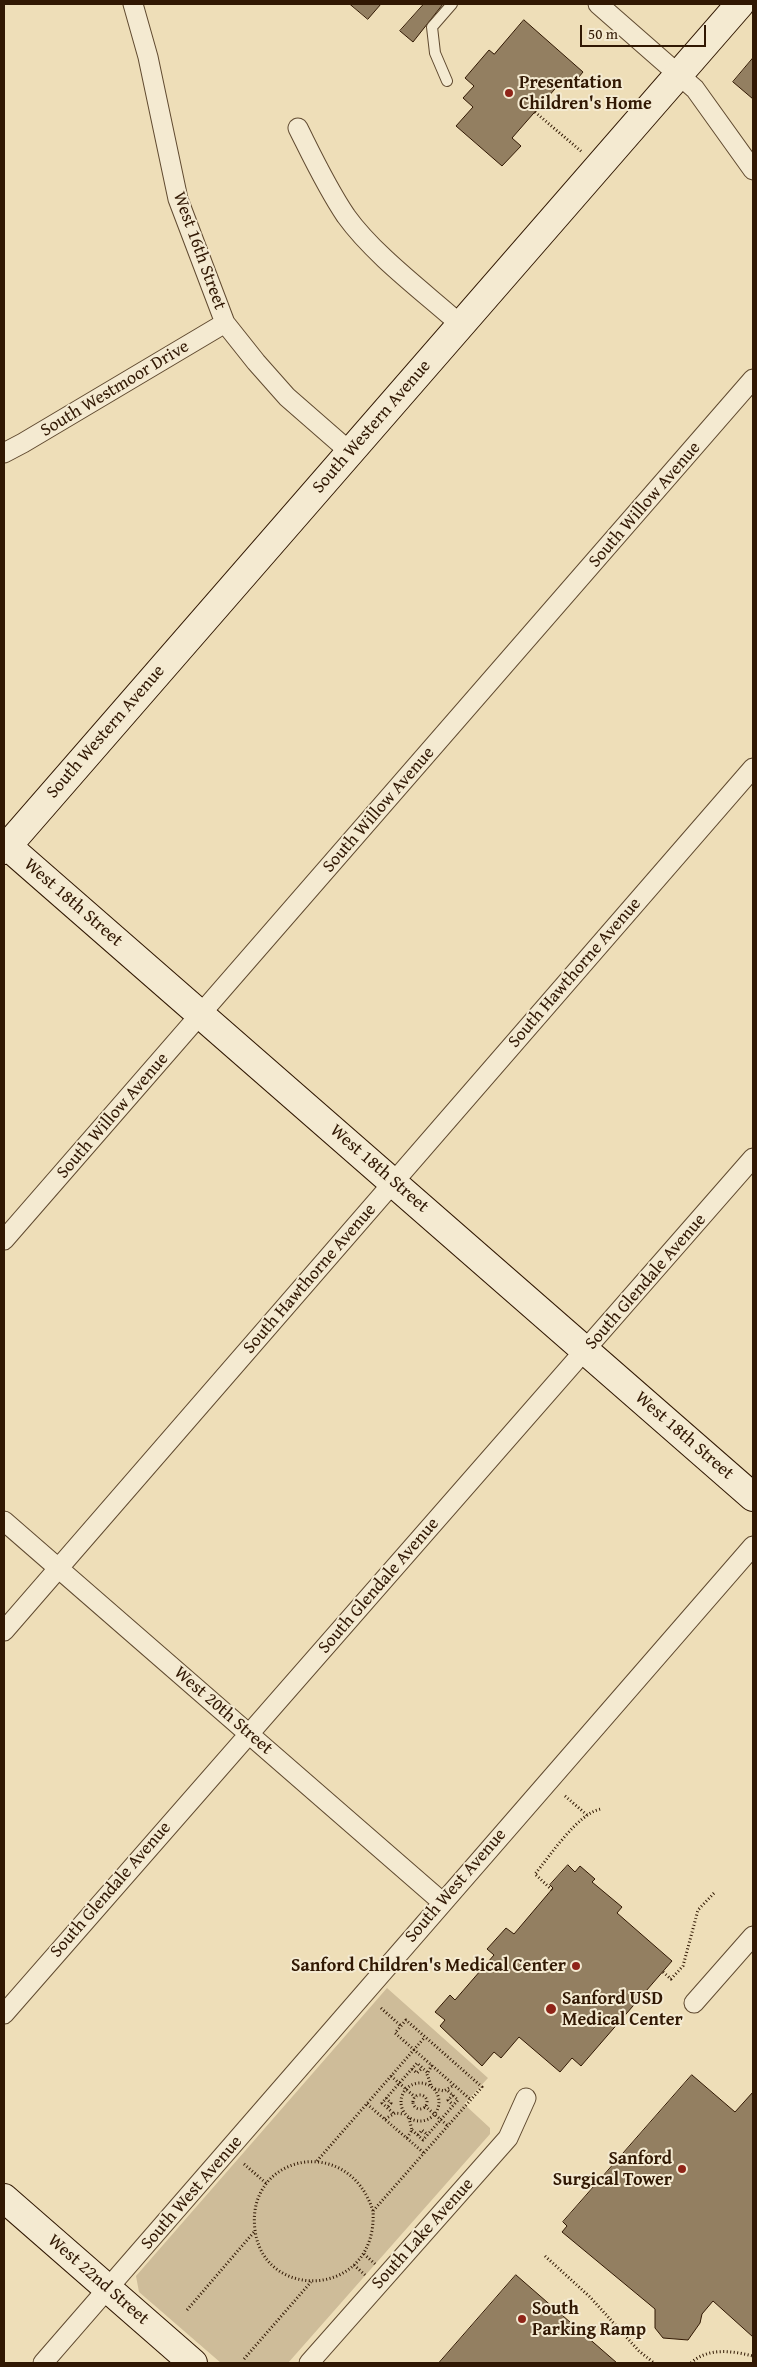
<!DOCTYPE html>
<style>
body{margin:0}
#map{position:relative;width:757px;height:2367px;overflow:hidden;background:#eedeb8;font-family:"Gentium Book Plus",serif}
canvas{display:block}
.frame{position:absolute;inset:0;border:5px solid #311803;pointer-events:none}
.scale{position:absolute;left:580px;top:25px;width:126px;height:22px;box-sizing:border-box;border:2px solid #311803;border-top:0;padding-left:6px;font-size:15px;line-height:18px;white-space:nowrap;color:#311803;-webkit-text-stroke:4px #f4ead1;paint-order:stroke}
</style>
<div id="map">
<canvas width="757" height="2367"></canvas>
<div class="frame"></div>
<div class="scale">50 m</div>
</div>
<script>
const c = document.querySelector('canvas').getContext('2d');
c.lineJoin = 'round';
function fillPath(path, color) { c.fillStyle = color; c.fill(path, 'evenodd'); }
function stroke(path, color, width, dash) { c.strokeStyle = color; c.lineWidth = width; c.lineCap = dash ? 'butt' : 'round'; c.setLineDash(dash || []); c.stroke(path); }
function label(font, color, halo, rows, align = 'center') {
  c.font = font + ' "Gentium Book Plus",serif'; c.lineWidth = 4; c.setLineDash([]); c.textBaseline = 'middle'; c.strokeStyle = halo; c.fillStyle = color; for (const [text, x, y, turn = 0] of rows) {
    c.save(); c.translate(x, y); c.rotate((+turn || 0) * Math.PI / 180); c.textAlign = isNaN(turn) ? turn : align; if (halo) c.strokeText(text, 0, 0); c.fillText(text, 0, 0); c.restore();
  }
}
const green = new Path2D(`
 M387,1988L488,2078L464,2104L490,2128V2134L288,2363H221L139,2292L136,2276Z`);
const building = new Path2D(`
 M350,4H381L368,19Z
 M424,4H443L413,42L400,31Z
 M524,20L583,72L569,89L561,82L512,138L521,146L502,166L456,126L473,107L463,98L474,86L465,78L489,50L494,54Z
 M753,58V99L733,82Z
 M568,1865L575,1872L580,1866L595,1879L592,1882L622,1907L617,1913L672,1961L581,2066L572,2058L560,2072L519,2037L501,2058L494,2052L482,2066L440,2026L445,2020L435,2012L450,1995L455,2000L494,1955L487,1949L506,1928L514,1934L553,1888L550,1885Z
 M692,2075L735,2112L753,2092V2337L713,2301L702,2314L700,2323L688,2340L663,2338L655,2328V2309L562,2232L567,2226L563,2222Z
 M516,2275L617,2363H439Z`);
const path = new Path2D(`
 M535,112L582,152
 M565,1796L587,1815
 M552,1890L535,1874C550,1856 578,1813 601,1809
 M663,1972L671,1979L683,1966L698,1910L715,1892
 M381,2008L401,2026
 M412,2069L417,2073L422,2068
 M391,2076L415,2097
 M401 2102a19 19 0 1 1 38 0a19 19 0 1 1-38 0Z
 M431,2085L427,2074L432,2065
 M435,2089L444,2091L454,2085
 M453,2095L448,2100L453,2105
 M413 2102a7 7 0 1 1 14 0a7 7 0 1 1-14 0Z
 M386,2098L391,2103L387,2108
 M367,2104L424,2153
 M425,2106L448,2126
 M393,2113L382,2103L417,2063L428,2073
 M385,2119L395,2113L404,2114
 M412,2130L423,2140L458,2100L447,2090
 M418,2135L422,2130L428,2135
 M407,2138L412,2130L409,2118
 M317,2161L425,2037
 M244,2164L267,2184
 M373,2211C348,2132 245,2155 255,2230C264,2303 378,2298 373,2211L482,2087L406,2020L395,2033L471,2100
 M364,2254L375,2264
 M545,2256L590,2297L639,2351L654,2363
 M354,2265L365,2275
 M187,2310L254,2232
 M244,2359L311,2282
 M691,2363C708,2347 733,2351 753,2356`);
const lane = new Path2D(`
 M447,81L435,53L432,27L452,4`);
const street = new Path2D(`
 M133,4L148,57L178,199L225,323L256,362L287,397L350,452
 M598,4L695,89L753,170
 M298,128C313,158 327,188 346,216C374,255 424,292 461,325
 M4,453L23,443L225,323
 M4,1240L753,379
 M4,1521L442,1902
 M4,1631L753,768
 M694,2003L753,1936
 M4,2014L753,1158
 M43,2363L753,1546
 M309,2363L508,2138L526,2098`);
const secondary = new Path2D(`
 M4,843L753,1497
 M4,850L740,4
 M4,2198L193,2363`);
const markers = [
 [509,93,5,"#8f2418"],
 [576,1966,5,"#8f2418"],
 [551,2009,6,"#8f2418"],
 [682,2169,5,"#8f2418"],
 [522,2319,5,"#8f2418"]
];
const poiNames = [
 ["Presentation",519,83],
 ["Children's Home",519,104],
 ["Sanford Children's Medical Center",566,1966,"right"],
 ["Sanford USD",562,1999],
 ["Medical Center",562,2020],
 ["Sanford",672,2159,"right"],
 ["Surgical Tower",672,2180,"right"],
 ["South",532,2309],
 ["Parking Ramp",532,2330]
];
const streetNames = [
 ["West 16th Street",199,251,70],
 ["South Westmoor Drive",115,389,-31],
 ["South Western Avenue",372,427,-49],
 ["South Willow Avenue",645,505,-49],
 ["South Western Avenue",106,732,-49],
 ["South Willow Avenue",379,810,-49],
 ["West 18th Street",73,903,41],
 ["South Hawthorne Avenue",575,973,-49],
 ["South Willow Avenue",113,1116,-49],
 ["West 18th Street",379,1169,41],
 ["South Hawthorne Avenue",310,1279,-49],
 ["South Glendale Avenue",646,1282,-49],
 ["West 18th Street",684,1436,41],
 ["South Glendale Avenue",379,1586,-49],
 ["West 20th Street",223,1711,41],
 ["South West Avenue",456,1886,-49],
 ["South Glendale Avenue",111,1890,-49],
 ["South West Avenue",192,2193,-49],
 ["South Lake Avenue",423,2234,-48],
 ["West 22nd Street",98,2280,41]
];
fillPath(green, '#cebc99');
fillPath(building, '#937f61');
stroke(building, '#311803', 1);
stroke(lane, '#604a30', 12);
stroke(street, '#604a30', 21);
stroke(secondary, '#311803', 30);
stroke(path, '#311803', 3, [1, 2.5]);
stroke(lane, '#f4ead1', 10);
stroke(street, '#f4ead1', 19);
stroke(secondary, '#f4ead1', 28);
for (const [x, y, r, color] of markers) { const dot = new Path2D(); dot.arc(x, y, r, 0, 2 * Math.PI); c.fillStyle = color; c.fill(dot); stroke(dot, '#f4ead1', 2); }
label('bold 18px', '#311803', '#f4ead1', poiNames, 'left');
label('18px', '#311803', '#f4ead1', streetNames);
</script>
